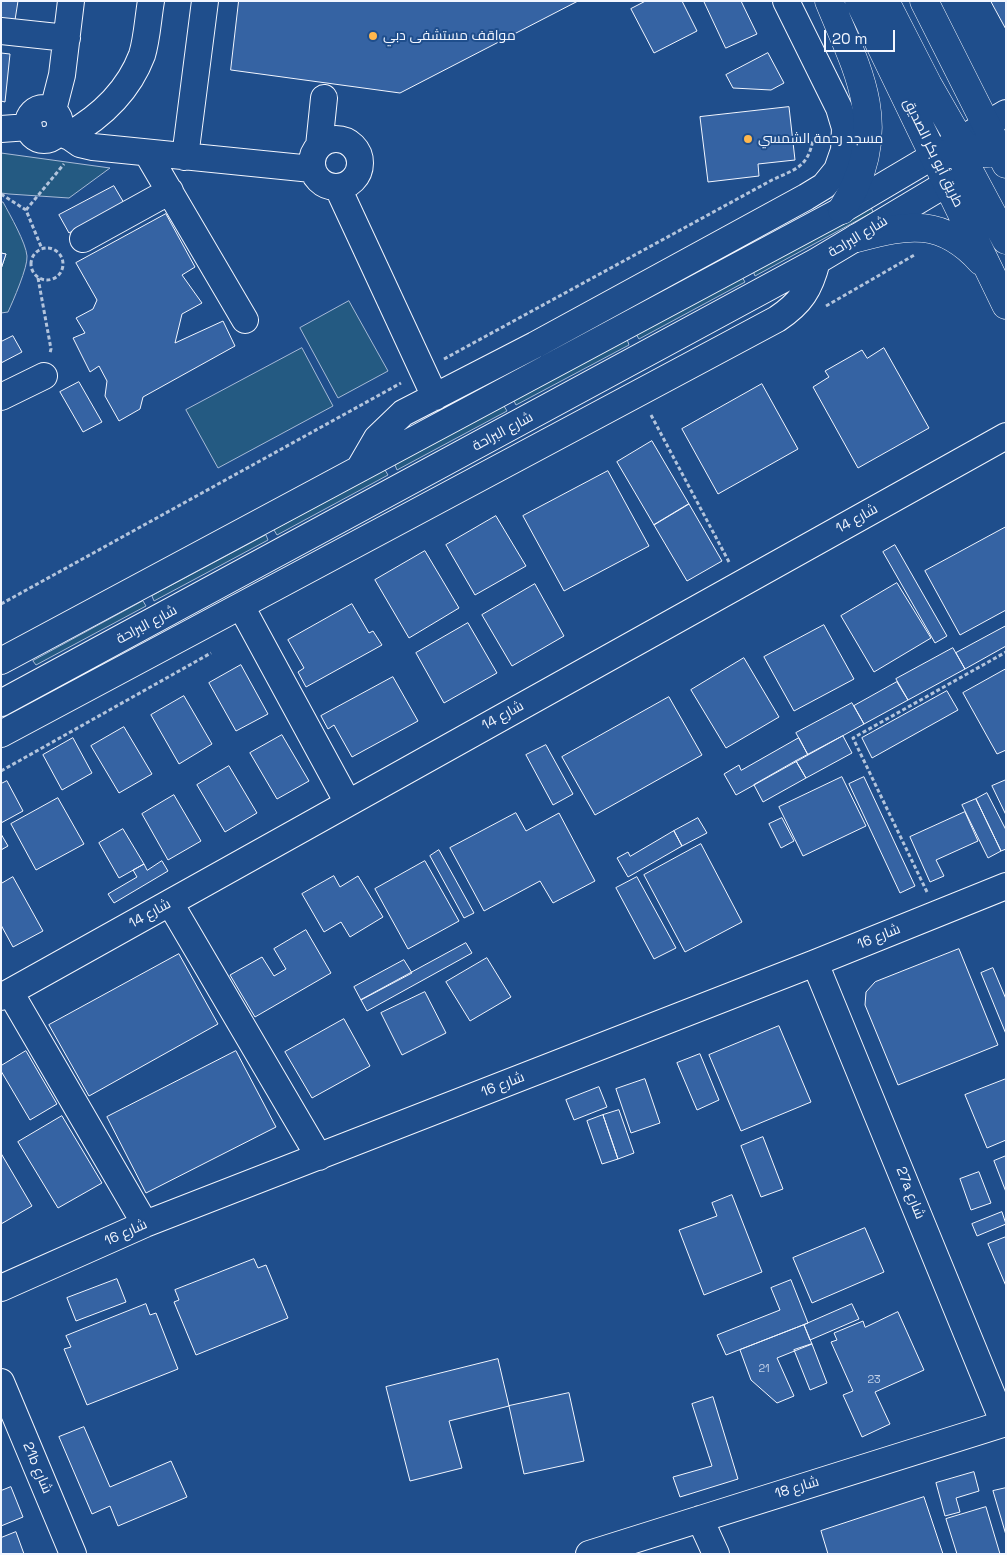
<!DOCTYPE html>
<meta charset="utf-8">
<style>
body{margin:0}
#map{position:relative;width:1007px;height:1555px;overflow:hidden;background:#1f4e8c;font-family:"Space Grotesk",sans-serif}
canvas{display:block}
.frame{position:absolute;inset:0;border:2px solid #f2f6ff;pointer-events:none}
.scale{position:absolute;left:824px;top:30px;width:71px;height:22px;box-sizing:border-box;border:2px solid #f2f6ff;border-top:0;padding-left:6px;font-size:15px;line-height:18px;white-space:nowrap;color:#f2f6ff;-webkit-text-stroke:4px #1f4e8c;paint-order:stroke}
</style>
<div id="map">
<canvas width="1007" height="1555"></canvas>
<div class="frame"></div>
<div class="scale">20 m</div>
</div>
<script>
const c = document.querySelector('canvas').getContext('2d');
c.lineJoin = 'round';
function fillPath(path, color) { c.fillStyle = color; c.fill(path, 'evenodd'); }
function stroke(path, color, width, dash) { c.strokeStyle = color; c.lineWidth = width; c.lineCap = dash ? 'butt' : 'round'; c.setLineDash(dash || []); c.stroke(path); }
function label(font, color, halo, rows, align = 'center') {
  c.font = font + ' "Space Grotesk",Cairo,sans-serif'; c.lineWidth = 4; c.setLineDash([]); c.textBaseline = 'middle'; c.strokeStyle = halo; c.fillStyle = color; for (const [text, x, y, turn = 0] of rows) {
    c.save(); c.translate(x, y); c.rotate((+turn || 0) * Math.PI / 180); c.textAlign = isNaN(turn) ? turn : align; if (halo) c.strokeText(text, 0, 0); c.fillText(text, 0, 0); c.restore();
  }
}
const green = new Path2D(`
 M1,153L110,168L69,198L9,194L1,193Z
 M1,202H3C10,215 26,243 27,256C28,267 13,301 8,312L1,313V269L6,254L1,253Z
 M871,207L873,212L755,276L753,271Z
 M742,277L745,282L639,339L636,334Z
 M349,301L388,371L338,398L300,328Z
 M627,339L629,345L516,405L514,401Z
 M302,348L333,406L218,468L186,410Z
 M504,406L507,411L397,470L395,465Z
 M385,470L388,475L277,535L274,530Z
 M266,535L268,540L154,601L152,596Z
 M143,601L146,606L36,665L33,661Z`);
const building = new Path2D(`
 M1,1H18L15,20L1,19Z
 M239,1H578L400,93L231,70Z
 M646,1H682L697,31L654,53L631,9Z
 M704,1H741L757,34L726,48Z
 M991,1H1006V29Z
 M1,53L10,54L5,102L1,101Z
 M768,53L784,83L771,90L733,88L726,75Z
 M789,107L795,160L758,164L759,176L708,182L700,117Z
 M114,186L124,203L69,233L59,215Z
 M166,214L195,267L182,275L202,303L182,314L175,343L223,321L235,346L143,397L140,409L119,421L105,396L107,381L99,366L90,372L73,338L85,333L76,318L93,309L97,300L76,263Z
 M1,253L6,254L1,269Z
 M13,336L22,352L1,363V342Z
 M884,348L929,428L858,468L813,387L829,377L825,371L862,350L867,358Z
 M79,382L102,422L83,432L60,392Z
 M762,384L798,449L718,494L682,429Z
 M652,441L689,504L654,525L617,462Z
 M608,471L649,546L564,591L523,516Z
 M689,504L722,561L687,581L654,525Z
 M496,516L526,566L475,595L446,545Z
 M1006,527V610L960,635L925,571Z
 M895,545L947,636L935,643L883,552Z
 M425,551L459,608L409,638L375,580Z
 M897,583L931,638L874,672L841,616Z
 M535,584L564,636L512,666L482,615Z
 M352,604L369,633L373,631L382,645L306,687L298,672L304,668L288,640Z
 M468,623L497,673L444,703L416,653Z
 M824,625L854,679L794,711L764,657Z
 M1006,626V646L965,669L956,653Z
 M953,648L965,669L908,700L896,679Z
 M744,658L779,717L726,748L691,690Z
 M241,665L268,714L236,731L209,683Z
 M1006,669V750L997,754L963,693Z
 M393,677L418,721L352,757L334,725L328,729L321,716Z
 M897,682L908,700L864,724L854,706Z
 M947,691L958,710L872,758L862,738Z
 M184,696L212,744L179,764L151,715Z
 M669,697L702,755L595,815L562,757Z
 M852,703L864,724L808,755L796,733Z
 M124,727L152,774L119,793L91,746Z
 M282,735L309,781L277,799L250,753Z
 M843,736L852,753L806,778L796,761Z
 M73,738L92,773L62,790L43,755Z
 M799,738L808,755L736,795L724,774L739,765L741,770Z
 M546,745L573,794L553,805L526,755Z
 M796,761L806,778L763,802L754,785Z
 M229,766L257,813L225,832L197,785Z
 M842,777L866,826L803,856L779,807Z
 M864,777L915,886L900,893L849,784Z
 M1006,780V815L992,786Z
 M7,781L23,811L1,823V784Z
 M987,793L1006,830V849L1001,851L976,799Z
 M174,795L201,841L168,860L142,814Z
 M58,798L84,844L36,870L11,824Z
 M976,799L1001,851L988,858L962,805Z
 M965,812L978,841L936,860L944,876L930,882L910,837Z
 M516,813L526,831L559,813L595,881L553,903L540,881L484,911L450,848Z
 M698,818L707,833L682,846L674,831Z
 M782,818L794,841L781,848L769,824Z
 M123,829L144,864L119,878L99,843Z
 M674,831L682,846L628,877L617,858L628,852L630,856Z
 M1,834L8,846L1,850Z
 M701,844L742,922L685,952L644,875Z
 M439,850L474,913L464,918L430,856Z
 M162,861L168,871L114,903L108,894L137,877L133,870L144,864L147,870Z
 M425,861L459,921L408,949L375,889Z
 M334,876L340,887L358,876L383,917L350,937L341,922L324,932L302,894Z
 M13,877L43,931L13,947L1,925V884Z
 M637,877L676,948L654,959L616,888Z
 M306,930L331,973L255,1017L230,975L262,957L274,976L286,969L274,949Z
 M466,943L472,953L367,1011L361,1000Z
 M959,949L998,1045L898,1085L865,1005L866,992L875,982Z
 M179,954L218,1024L89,1096L49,1025Z
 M487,958L511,997L470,1021L446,982Z
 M404,960L412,973L361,1000L354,987Z
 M993,968L1006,999V1034L981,973Z
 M425,992L446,1033L402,1055L381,1013Z
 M344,1019L370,1066L312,1098L285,1052Z
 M779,1026L811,1102L741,1131L709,1055Z
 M26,1051L57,1104L30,1120L1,1071V1066Z
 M236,1051L276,1127L146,1193L107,1117Z
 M700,1054L719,1100L697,1110L677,1063Z
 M645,1079L660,1123L631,1133L616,1089Z
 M1006,1079V1140L987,1148L965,1095Z
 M599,1087L607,1107L574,1120L566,1100Z
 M619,1110L634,1153L618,1159L603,1115Z
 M603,1115L618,1159L602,1164L587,1121Z
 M62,1116L102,1183L58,1208L18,1142Z
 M763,1137L783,1189L761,1197L741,1146Z
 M2,1155L32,1206L1,1224V1156Z
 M1006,1156V1192L994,1161Z
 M979,1172L991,1203L971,1210L960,1179Z
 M732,1195L762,1272L704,1295L679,1230L717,1216L712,1203Z
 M1002,1212L1006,1224L977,1236L972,1224Z
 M865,1228L884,1272L812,1303L793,1258Z
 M1006,1237V1286L988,1244Z
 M254,1259L258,1268L266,1265L288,1318L196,1355L174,1302L179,1300L175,1290Z
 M117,1279L126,1302L76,1321L67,1298Z
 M791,1280L808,1323L726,1355L717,1335L780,1310L771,1288Z
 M146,1304L150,1315L156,1313L178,1369L87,1405L64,1349L71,1347L66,1336Z
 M852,1304L859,1319L810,1340L804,1325Z
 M898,1312L924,1370L875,1392L890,1424L862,1437L843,1395L853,1391L831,1342L837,1340L834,1333L863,1321L865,1327Z
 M804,1325L812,1344L777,1358L794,1396L777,1403L751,1380L740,1350Z
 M812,1344L827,1383L810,1390L794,1350Z
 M498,1359L509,1406L449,1421L462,1468L410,1481L386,1387Z
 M569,1393L584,1461L524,1474L509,1406Z
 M713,1397L738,1479L680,1497L673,1477L712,1466L692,1404Z
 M84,1427L110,1487L171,1461L187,1497L118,1526L110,1506L92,1514L59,1437Z
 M974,1472L979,1491L956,1498L960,1512L945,1516L936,1483Z
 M11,1487L23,1517L1,1526V1491Z
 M1006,1488V1535L993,1491Z
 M924,1497L943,1554H828L821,1531Z
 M986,1507L1000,1554H957L946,1519Z
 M16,1532L24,1554H1V1538Z`);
const path = new Path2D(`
 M1,194L26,210L42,249
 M26,210L64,164
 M31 264a16 16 0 1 1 32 0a16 16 0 1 1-32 0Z
 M38,278L51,349L50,353
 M826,306L916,254
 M444,359L772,180C795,169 808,168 813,139L821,137
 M651,415L729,562
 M1,604L401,383
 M1,771L211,653
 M927,892L853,738L1006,652`);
const minor = new Path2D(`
 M1,31L67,38
 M28 124a16 16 0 1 1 32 0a16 16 0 1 1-32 0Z
 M53,110L62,75L71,1
 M1,129L29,127
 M60,130L80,144L93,147L312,169
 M67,136C101,117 128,92 142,55C147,39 148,18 151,1
 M312 163a24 24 0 1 1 48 0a24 24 0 1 1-48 0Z
 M319,146L324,98
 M147,153L245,320
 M185,157L205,1
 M338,188L435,397
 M83,239L170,191
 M1,397L44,376
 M359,469L377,438L403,413L535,345L806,197L824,186L837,170L844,150L845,128L839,108L786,1
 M241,606L348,803
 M1,661L842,210L1006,113
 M1,703L817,261L966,172
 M1,734L777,319C801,303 810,289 817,261
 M170,903L319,1157
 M815,963L1004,1424
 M10,992L145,1224
 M1,997L1006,436
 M1,1288L145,1224L815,963L1006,886
 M1,1382L73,1554
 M700,1519L716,1554
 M589,1554L1006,1423`);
const major = new Path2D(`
 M829,1C855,65 886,117 855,186C852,194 846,202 842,210
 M859,1L1006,305
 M885,1L928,85L959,139C970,152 983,156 1000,151
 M924,1L1006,164
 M939,154L951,155L965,163L1006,240
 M857,238C909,224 942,218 981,261`);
const markers = [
 [373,36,5,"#ffb74d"],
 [748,139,5,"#ffb74d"]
];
const numberNames = [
 ["21",764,1369],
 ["23",874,1380]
];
const poiNames = [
 ["مواقف مستشفى دبي",383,36],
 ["مسجد رحمة الشمسي",758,139]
];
const streetNames = [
 ["طريق أبو بكر الصديق",933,153,64],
 ["شارع البراحة",858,237,-31],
 ["شارع البراحة",503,432,-28],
 ["شارع 14",857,519,-29],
 ["شارع البراحة",147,625,-28],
 ["شارع 14",503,716,-29],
 ["شارع 14",150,914,-29],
 ["شارع 16",879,937,-22],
 ["شارع 16",503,1085,-21],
 ["27a شارع",910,1193,68],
 ["شارع 16",126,1233,-24],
 ["21b شارع",37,1468,67],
 ["شارع 18",797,1488,-17]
];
fillPath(green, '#245a82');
stroke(green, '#a8bbd7', 1);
fillPath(building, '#3563a3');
stroke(building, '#f2f6ff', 1);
stroke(minor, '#f2f6ff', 28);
stroke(major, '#f2f6ff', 29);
stroke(path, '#b3c4dc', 3, [4, 2.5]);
stroke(minor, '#1f4e8c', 26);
stroke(major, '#1f4e8c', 28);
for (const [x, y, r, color] of markers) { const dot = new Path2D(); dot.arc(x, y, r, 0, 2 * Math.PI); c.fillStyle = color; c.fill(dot); stroke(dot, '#1f4e8c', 2); }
label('11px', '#c3d1e8', null, numberNames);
label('14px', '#f2f6ff', '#1f4e8c', poiNames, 'left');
label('14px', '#f2f6ff', '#1f4e8c', streetNames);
</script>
